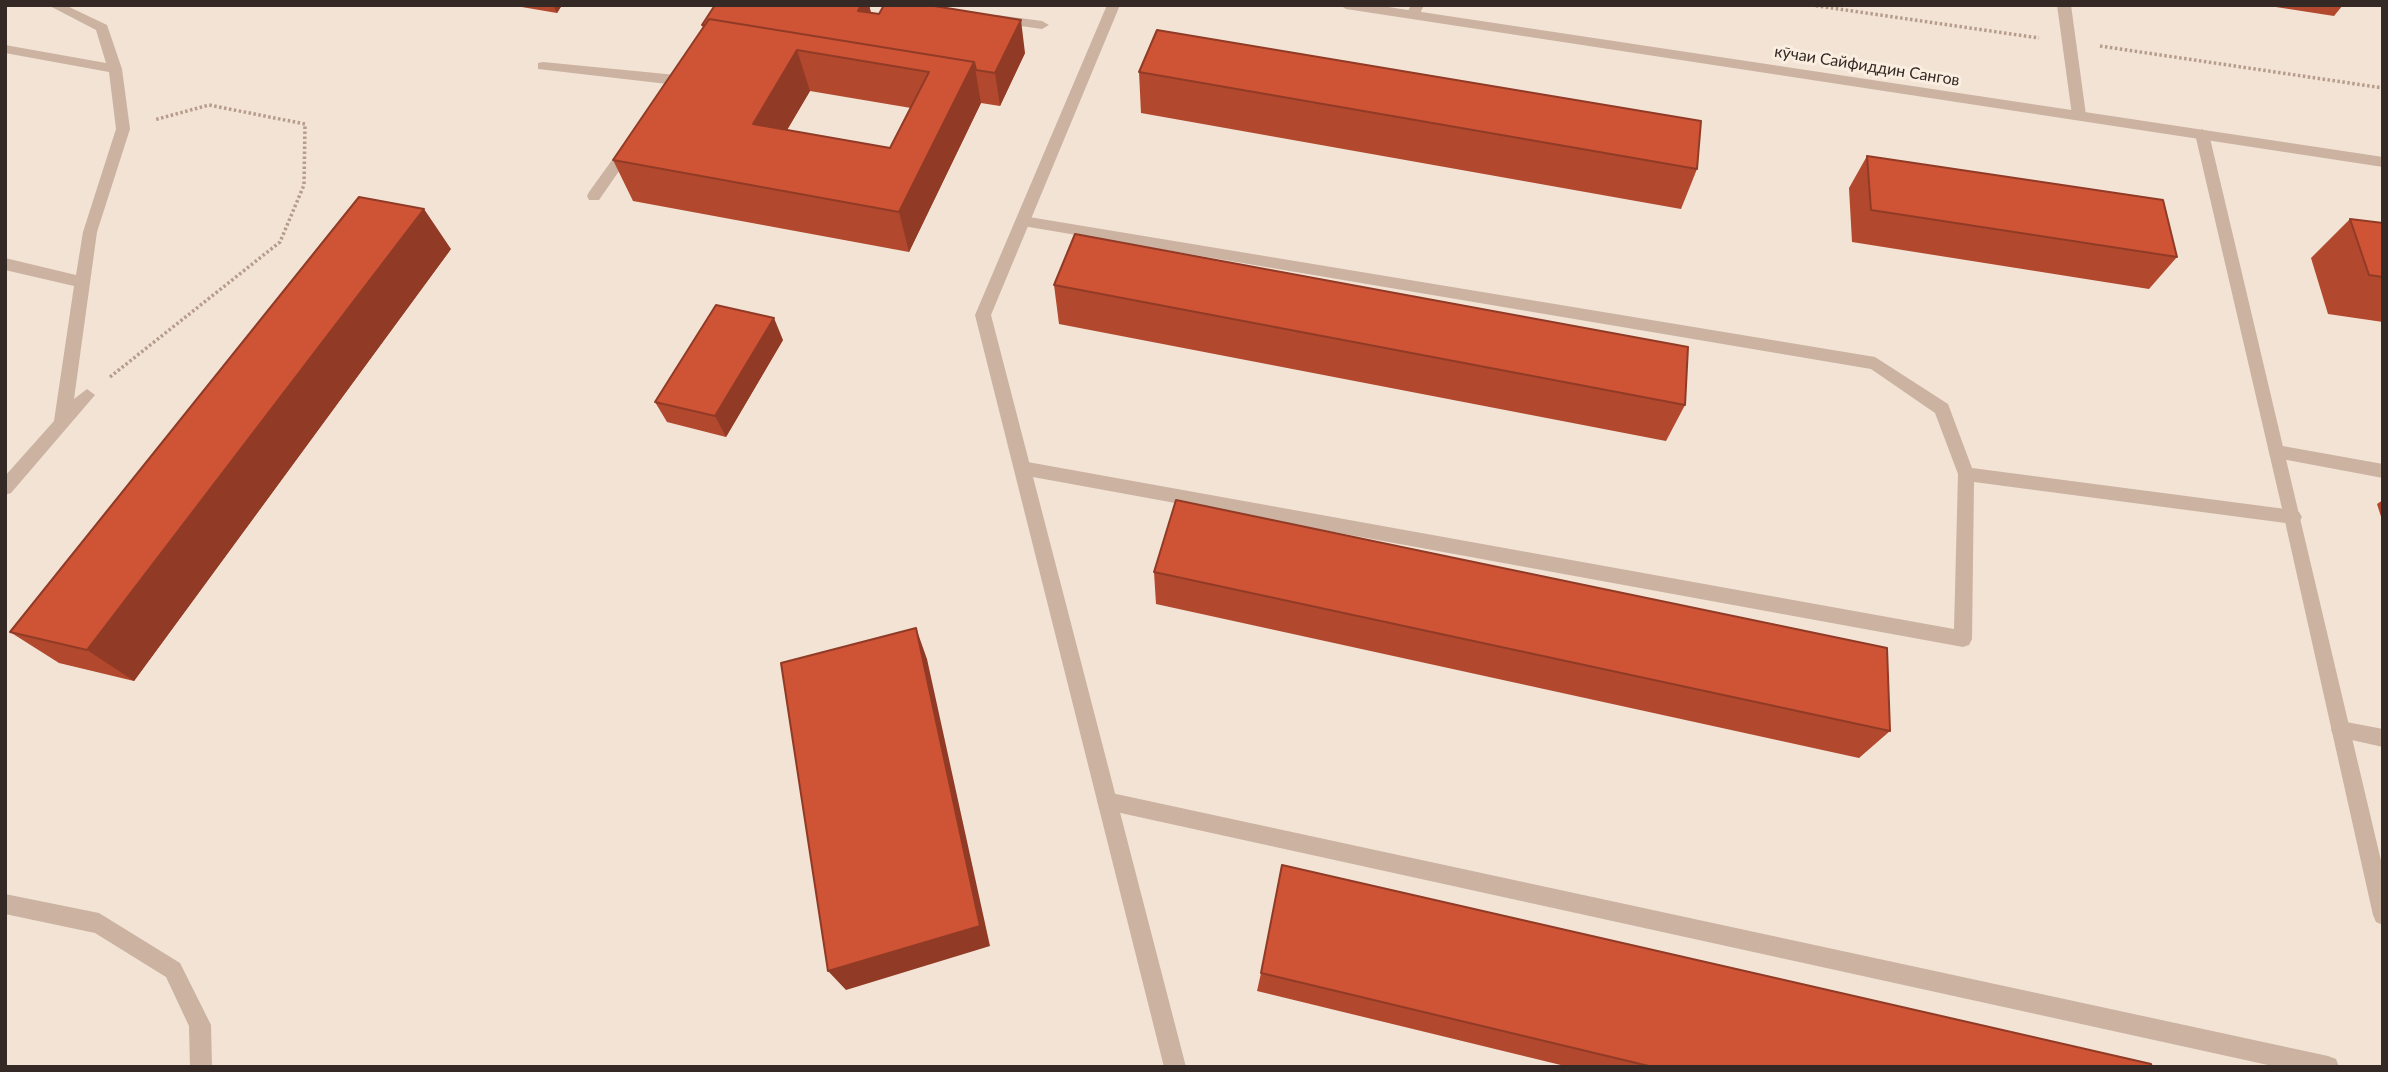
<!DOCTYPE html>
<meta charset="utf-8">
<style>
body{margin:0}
#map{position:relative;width:2388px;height:1072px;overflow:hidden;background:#f2e3d5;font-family:Lato,sans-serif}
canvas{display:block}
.frame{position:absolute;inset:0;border:7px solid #342924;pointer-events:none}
</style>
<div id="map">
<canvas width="2388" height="1072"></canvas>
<div class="frame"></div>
</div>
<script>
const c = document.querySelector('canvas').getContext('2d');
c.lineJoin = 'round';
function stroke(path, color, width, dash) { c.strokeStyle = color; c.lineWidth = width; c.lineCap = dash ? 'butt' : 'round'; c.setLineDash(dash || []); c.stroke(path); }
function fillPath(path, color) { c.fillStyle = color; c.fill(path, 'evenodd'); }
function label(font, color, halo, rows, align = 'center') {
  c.font = font + ' Lato,sans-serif'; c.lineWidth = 6; c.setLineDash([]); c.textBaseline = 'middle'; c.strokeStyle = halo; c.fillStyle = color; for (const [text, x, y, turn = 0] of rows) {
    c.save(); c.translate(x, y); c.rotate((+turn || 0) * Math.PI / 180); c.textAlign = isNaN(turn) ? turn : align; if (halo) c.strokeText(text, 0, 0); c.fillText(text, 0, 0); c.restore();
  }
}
const path = new Path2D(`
 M1811,5L2039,38
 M2100,46L2383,88
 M110,377L280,242L304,185L305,124L209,105L154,120`);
const service = new Path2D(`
 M1411,5H1424L1418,18H1408L1406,15Z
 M2057,5H2071L2086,115L2079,120L2072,115Z
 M997,15L1042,21L1049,25L1042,29L992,22V16Z
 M543,62L676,75L683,80L676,85L538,69V63Z
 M1023,216L1875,357L1948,404L1972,468L2293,510L2299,512L2302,517L2299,522L2293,524L1974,482L1972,639L1969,645L1963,647L1022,475L1016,473L1014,468L1016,463L1022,461L1954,629L1958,474L1935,413L1871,369L1023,226L1016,221Z
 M2277,445L2383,464V478L2271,457L2269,452L2271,447Z
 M2341,721L2383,729V747L2334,736L2331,730L2334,724Z
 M1107,792L2328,1056L2336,1059L2339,1067H2277L1107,810L1100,808L1097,801L1100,794Z`);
const minor = new Path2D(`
 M48,5H65L107,25L122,69L130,129L97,232L74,399L87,389L95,395L11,493L5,495V476L54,421L74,286L5,270V258L76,275L83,232L116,129L109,72L5,53V45L106,63L96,30Z
 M1107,5H1120L991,315L1186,1067H1164L975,315Z
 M2202,129L2209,134L2383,869V925L2376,922L2373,915L2284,517L2195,134Z
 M630,140L637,145L635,148L599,200H589L587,196L589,192L625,142Z
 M5,894L99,913L180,963L211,1025L212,1067H190L189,1026L166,977L95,933L5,914Z`);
const tertiary = new Path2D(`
 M1340,5H1375L2383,157V167L1346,9Z`);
const wall = new Path2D(`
 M510,5H562L557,13Z
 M869,5L871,13L1025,53L1000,106L981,103L909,252L633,201L613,160L703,28L702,25ZM810,91L911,108L890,148L787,130Z
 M2263,5H2343L2334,16Z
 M1139,72L1697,169L1681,209L1141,113Z
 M1867,156L2177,257L2149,289L1852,242L1849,188Z
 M2350,219L2383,223V322L2328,314L2311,258Z
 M451,249L134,681L59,663L10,632Z
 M1054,285L1685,405L1666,441L1059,324Z
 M783,340L726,437L667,422L655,402Z
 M2383,500V523L2377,504Z
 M1154,572L1890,731L1859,758L1156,604Z
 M1261,973L2152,1067H1569L1257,991Z`);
const shadedWall = new Path2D(`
 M553,5H562L557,13Z
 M861,5H869L875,29L858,11Z
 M1021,20L1025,53L1000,106L995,73Z
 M797,50L810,91L767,164L753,124Z
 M974,62L981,103L909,252L899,212Z
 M424,209L451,249L134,681L87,650Z
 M774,318L783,340L726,437L715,416Z
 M916,628L927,659L990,946L846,990L828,971Z`);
const building = new Path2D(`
 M715,5H861L858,11L879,14L884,5H928L1021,20L995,73L976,70L974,62L709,19L705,25H702Z
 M709,19L974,62L899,212L613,160ZM797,50L929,72L890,148L753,124Z
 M1157,30L1701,121L1697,169L1139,72Z
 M1867,156L2163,200L2177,257L1871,210Z
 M359,197L424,209L87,650L10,632Z
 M2350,219L2383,223V277L2369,275Z
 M1075,234L1688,347L1685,405L1054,285Z
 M716,305L774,318L715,416L655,402Z
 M1176,500L1887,648L1890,731L1154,572Z
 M916,628L980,926L828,971L781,663Z
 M1282,865L2151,1064L2152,1067H1653L1261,973Z`);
const farStreetnames = [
 ["кӯчаи Сайфиддин Сангов",1867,66,9]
];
stroke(path, '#b79c8b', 3.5, [2.5, 2.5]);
fillPath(service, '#cbb2a1');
fillPath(minor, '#cbb2a1');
fillPath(tertiary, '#cbb2a1');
fillPath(wall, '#b2482e');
fillPath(shadedWall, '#913b26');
fillPath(building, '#cf5436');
stroke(building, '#913b26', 2);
label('16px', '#342924', '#faeee1', farStreetnames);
</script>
